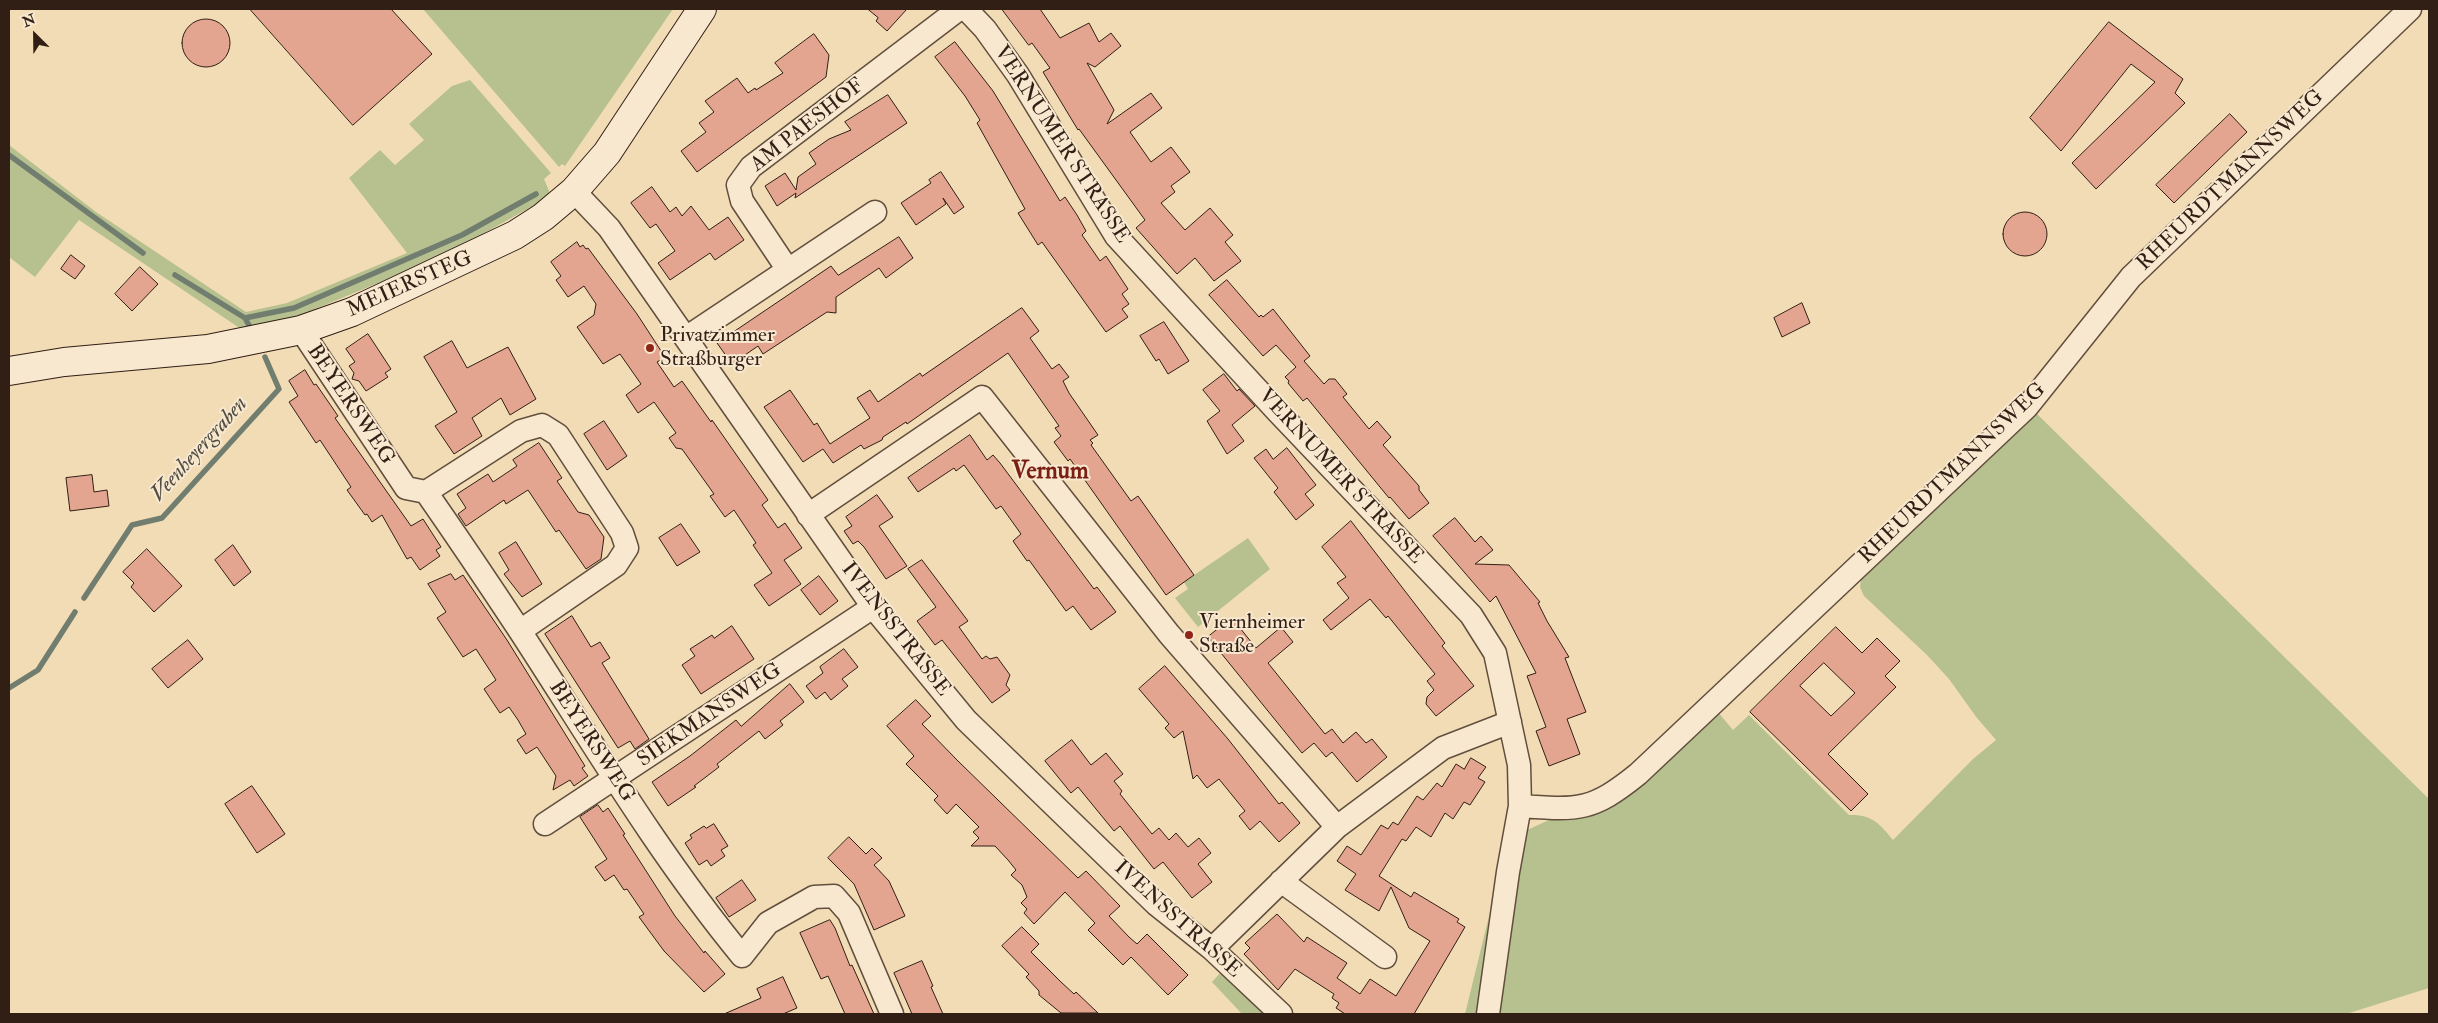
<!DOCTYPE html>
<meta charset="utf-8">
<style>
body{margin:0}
#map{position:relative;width:2438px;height:1023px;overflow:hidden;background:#f2dcb5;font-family:"IM FELL Double Pica",serif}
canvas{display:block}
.frame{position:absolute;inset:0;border:10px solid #311e15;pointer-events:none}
.north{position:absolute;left:10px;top:10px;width:50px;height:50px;-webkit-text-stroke:4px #f7e8cf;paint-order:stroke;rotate:337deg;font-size:14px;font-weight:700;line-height:20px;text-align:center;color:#311e15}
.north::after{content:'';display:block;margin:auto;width:18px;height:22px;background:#311e15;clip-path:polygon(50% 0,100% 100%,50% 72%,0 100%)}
</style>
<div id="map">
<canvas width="2438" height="1023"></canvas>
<div class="frame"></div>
<div class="north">N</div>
</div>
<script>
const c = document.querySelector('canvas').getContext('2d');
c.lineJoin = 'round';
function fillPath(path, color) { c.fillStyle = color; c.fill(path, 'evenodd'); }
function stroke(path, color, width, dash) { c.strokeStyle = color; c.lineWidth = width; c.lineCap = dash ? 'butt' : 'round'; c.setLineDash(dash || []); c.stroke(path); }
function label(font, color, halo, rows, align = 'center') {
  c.font = font + ' "IM FELL Double Pica",serif'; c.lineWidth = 4; c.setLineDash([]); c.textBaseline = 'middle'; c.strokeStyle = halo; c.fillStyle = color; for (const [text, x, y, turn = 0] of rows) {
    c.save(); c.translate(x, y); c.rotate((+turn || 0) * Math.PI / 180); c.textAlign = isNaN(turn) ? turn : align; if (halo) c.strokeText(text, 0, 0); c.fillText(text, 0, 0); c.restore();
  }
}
const green = new Path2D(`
 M423,9H673L565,166L562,164L559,167Z
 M470,80L551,173L544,179L550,193L540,202L463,245L383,281L291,319L241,329L79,220L35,277L9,257V145L96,212L246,312L287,303L407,253L349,178L380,150L395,165L424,140L409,124L452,86Z
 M2036,413L2429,799V988L2346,1014H1498L1517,864L1527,830L1549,820L1588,815L1606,809L1621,800L1717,711L1733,730L1749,715L1849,815C1872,814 1880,824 1893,840L1973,759L1996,740L1977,718L1949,679L1927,655L1864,596L1860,587L1861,579Z
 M1248,538L1270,569L1198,627L1175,598L1188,589L1184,582Z
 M1489,916L1477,1014H1465Z
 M1221,972L1267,1014H1242L1212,982Z`);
const stream = new Path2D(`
 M9,155L143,253
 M175,275L245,318L251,329
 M245,318L294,308L462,235L536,194
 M84,598L132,525L162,518L279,389L265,357
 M9,688L38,670L75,612`);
const building = new Path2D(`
 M250,9H391L432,54L353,125Z
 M868,9H907L887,31L876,21L878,18Z
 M1002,9H1040L1060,38L1089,23L1099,42L1111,33L1121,46L1095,67L1087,63L1114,110L1107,124L1151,93L1162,108L1130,132L1151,162L1171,147L1190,172L1171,186L1175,192L1161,203L1185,230L1210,208L1233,235L1225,242L1241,261L1214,281L1195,258L1177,274L1136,228L1145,220L1079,129L1078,130L1043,72L1050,68L1032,43L1029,45Z
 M182 43a24 24 0 1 1 48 0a24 24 0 1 1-48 0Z
 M2109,22L2183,79L2175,93L2185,103L2096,189L2072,163L2155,82L2131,64L2061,151L2030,118Z
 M814,34L829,55L826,77L697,172L681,151L706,132L699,123L714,112L705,101L737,78L748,93L755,88L756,90L783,73L775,63Z
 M955,42L993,91L1060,201L1065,197L1077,215L1086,231L1082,235L1100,261L1106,256L1128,289L1122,294L1129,304L1122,309L1128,317L1106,332L1042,242L1038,245L1018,213L1025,209L977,123L980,120L965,96L935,57Z
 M888,95L907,123L795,198L796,193L777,206L765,186L785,173L796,190L798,177L816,164L809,153L829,139L851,130L845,122Z
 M2230,114L2247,132L2174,203L2156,185Z
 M941,172L964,207L954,214L943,198L946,204L916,225L901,203L931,183L929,180Z
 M652,187L670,212L676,207L682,216L691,206L709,230L728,217L744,240L715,260L710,253L670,280L658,263L675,251L656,224L650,228L631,203Z
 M2003 234a22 22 0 1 1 44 0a22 22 0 1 1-44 0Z
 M899,237L913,258L886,278L879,268L836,297V313L827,312L763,354L758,346L732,364L717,343L831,266L838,275Z
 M577,242L580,247L583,245L586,249L588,248L637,314L665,357L657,362L674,387L682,381L711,422L712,420L768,500L762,505L778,528L785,523L802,548L784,560L801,584L769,606L754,585L772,573L753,545L756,543L734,510L725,517L710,496L714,494L682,449L676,448L669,438L676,433L654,402L638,413L626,395L641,384L620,354L603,364L577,327L594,315L596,304L584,286L568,297L556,280L561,276L551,262Z
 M71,255L85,266L75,279L61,269Z
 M140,267L158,284L132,311L115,294Z
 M1227,280L1259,317L1261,315L1263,317L1273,309L1310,356L1304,361L1324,384L1329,379H1335L1347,394L1343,397L1369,429L1377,421L1391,437L1383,445L1419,486V490L1429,503L1409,519L1390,497L1389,498L1307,398L1303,401L1288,383L1289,381L1285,377L1296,367L1276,345L1263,356L1209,295Z
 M1802,303L1810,323L1782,337L1774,318Z
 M1022,308L1039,331L1030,338L1052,369L1059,364L1069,377L1063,381L1069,393L1098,435L1090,440L1093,443L1091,445L1131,501L1138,496L1194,575L1166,595L1070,459L1068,461L1054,442L1061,436L1055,428L1059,426L1008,353L907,424L906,422L883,437L882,440L864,449L861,445L833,463L823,449L803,462L764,407L790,390L814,425L817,423L830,444L870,418L857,398L870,390L878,402L920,373L922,376Z
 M1164,322L1189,361L1168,374L1159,359L1156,361L1140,336Z
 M368,334L391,369L385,373L388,377L366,391L359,381L352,379L354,373L349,366L355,362L346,349Z
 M452,341L467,368L508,347L536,399L510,415L501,398L472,418L482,436L454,454L435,426L457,412L424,357Z
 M305,370L314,385L316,384L338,416L335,418L411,526L423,519L441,547L436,550L440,556L420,570L411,557L407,559L382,515L372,522L367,514L365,515L347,490L351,487L320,440L316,443L289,402L298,396L289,381Z
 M1224,374L1237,391L1239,389L1255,406L1232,425L1244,441L1227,454L1207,421L1220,411L1203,390Z
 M604,421L627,456L607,470L584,434Z
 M970,435L987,460L993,455L1000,463L1094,589L1097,587L1116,612L1091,630L1073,606L1066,611L1029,560L1027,561L1013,541L1021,534L1001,506L996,509L964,465L956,471L954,468L918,492L908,478Z
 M539,443L562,478L557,481L578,512L589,515L604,537L601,559L586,569L559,530L556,532L528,490L506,504L504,500L466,526L458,514L466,508L457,494L488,474L493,482L517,466L513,460Z
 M1287,448L1316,485L1305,494L1314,505L1296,520L1274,492L1278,488L1254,458L1266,449L1273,459Z
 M92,475L94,492L107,490L109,506L70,511L66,478Z
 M877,495L893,517L879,526L907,566L886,579L864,547L858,541L853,544L844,531L852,526L846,517Z
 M1455,518L1475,542L1481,536L1493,550L1475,564L1509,565L1540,602L1538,603L1547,621L1569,657L1565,658L1586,712L1567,719L1580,754L1549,766L1536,731L1546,727L1527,676L1536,673L1496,596L1490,602L1433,536Z
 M1351,521L1445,643L1442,646L1474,686L1436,716L1426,704L1427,697L1434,690L1427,681L1435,674L1388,616L1386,618L1370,599L1331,630L1323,620L1349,598L1337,583L1346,577L1322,547Z
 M681,524L700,552L677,566L659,538Z
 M516,542L542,584L522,597L504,574L509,570L499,553Z
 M233,545L251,572L234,586L215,560Z
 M147,549L182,586L154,612L131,587L134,583L123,572Z
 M922,560L968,621L959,627L982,659L986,656L990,659L997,657L1010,675L1006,685L1010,690L992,703L942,640L935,645L917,621L936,607L908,569Z
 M451,574L455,580L463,575L507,640L585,766L582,768L588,776L574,786L570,780L553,790L556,776L537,747L526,754L517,740L526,734L518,720L509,707L500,713L484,689L496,680L476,649L463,657L437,618L446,612L428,584Z
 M819,576L838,601L820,615L801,590Z
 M572,616L591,647L600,642L610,658L602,663L649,739L635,749L630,741L618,748L545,634Z
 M1232,618L1256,648L1281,627L1293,642L1268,663L1325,734L1332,729L1343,743L1356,732L1366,743L1372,739L1387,757L1357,782L1332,752L1326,757L1314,743L1302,753L1208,637Z
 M732,626L754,659L701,694L682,665L695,656L690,649L712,635L714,638Z
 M1836,627L1862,653L1877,638L1900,661L1885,676L1896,687L1828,754L1868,794L1851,811L1750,712ZM1824,663L1855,693L1831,716L1800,686Z
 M188,640L203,659L168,688L152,669Z
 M844,649L858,667L842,679L848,686L831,700L825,692L816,699L806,686L823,673L820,667Z
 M1165,666L1228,739L1279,804L1282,802L1300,823L1279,842L1260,821L1250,830L1239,816L1245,811L1219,779L1207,788L1197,775L1193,779L1183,731L1174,738L1165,728L1169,724L1139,689Z
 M790,684L804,702L780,721L783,725L765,739L759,731L717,764L719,767L694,786L696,787L668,806L652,782L690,756L736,720L741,726Z
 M916,700L931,716L922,724L958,761L1078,878L1086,871L1120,906L1109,916L1129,937L1137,944L1147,934L1188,975L1168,995L1131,957L1123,965L1088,930L1095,923L1065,892L1034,924L1024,913L1027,909L1021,903L1027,897L1022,885L1011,875L1016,870L1008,860L995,846H971L979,838L973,832L979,827L956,804L947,814L934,800L938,796L906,764L914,756L887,726Z
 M1072,740L1091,765L1106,753L1123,774L1114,781L1122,791L1120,794L1152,834L1159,828L1169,840L1176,833L1188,847L1199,838L1211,853L1198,864L1212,882L1192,898L1163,862L1154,869L1120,826L1114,831L1078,787L1071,793L1045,761Z
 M1471,758L1486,767L1478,778L1485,782L1470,805L1464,802L1453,819L1445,813L1431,837L1416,827L1406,841L1402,839L1379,876L1411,897L1414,892L1459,919L1457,922L1465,927L1414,1014H1345L1336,1008L1339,1003L1332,998L1334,994L1295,969L1278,990L1244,954L1250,948L1245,943L1277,914L1304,942L1307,937L1347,963L1337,978L1360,994L1370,979L1396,996L1430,941L1409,928L1391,887L1379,911L1345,890L1356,874L1337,861L1347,846L1361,855L1381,825L1388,829L1393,822L1398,825L1417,796L1423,800L1437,783L1442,787L1456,764L1464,769Z
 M252,786L285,834L257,853L225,804Z
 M598,805L603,812L608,808L625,834L623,835L675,916L704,953L705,951L725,974L704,992L664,951L639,917L644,914L627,889L624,890L614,875L605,881L595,867L607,859L580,817Z
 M714,824L728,846L721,850L725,856L711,866L707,860L699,865L685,843L692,838L690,835L704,826L706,828Z
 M849,837L866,854L872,848L882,858L874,865L889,881L905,916L874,930L854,884L828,858Z
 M742,880L756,900L729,917L716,898Z
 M830,920L835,928L850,966L852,965L874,1014H845L828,976L821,979L800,933Z
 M1022,927L1039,944L1031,952L1061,982L1074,994L1076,992L1098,1013H1061L1039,995V991L1026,977L1029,974L1002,946Z
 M922,961L933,986L931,987L943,1014H912L894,973Z
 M783,977L797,1008L783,1014H724L761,998L757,989Z`);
const street = new Path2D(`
 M966,9L985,29L1018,75L1116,236L1277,411L1471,615L1495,653L1519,765L1520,806L1508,872L1488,1014
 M574,191L609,228L873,607L966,720L1157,905L1212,949L1281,1014
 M788,270L742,201L738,185L751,167L959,9
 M301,330L406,488L426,492C458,538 489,584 520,631C591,740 658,854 742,956L768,923L814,897L834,896L849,913L892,1014
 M686,338L875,212
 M426,492L521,431L542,425L558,435L622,533L627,548L616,565L520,631
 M808,515L982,397L1169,634L1337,827
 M1520,806C1578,810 1591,812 1638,774L2027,407L2131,277L2410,9
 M545,824L873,607
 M1281,881L1385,957
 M1212,949L1337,827L1443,748L1510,722`);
const secondary = new Path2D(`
 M9,371L64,362L208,349L301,330L352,312L515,235L543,217L574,191L607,153L702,9`);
const markers = [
 [650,348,5,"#8f2418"],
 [1189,635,5,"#8f2418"]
];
const streetNames = [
 ["AM PAESHOF",808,126,-38],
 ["VERNUMER STRASSE",1061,145,57],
 ["RHEURDTMANNSWEG",2231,181,-44],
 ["MEIERSTEG",410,285,-24],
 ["BEYERSWEG",350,405,56],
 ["RHEURDTMANNSWEG",1953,474,-44],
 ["VERNUMER STRASSE",1340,477,47],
 ["IVENSSTRASSE",895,630,52],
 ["SIEKMANSWEG",710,716,-34],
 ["BEYERSWEG",591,742,57],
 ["IVENSSTRASSE",1177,920,42]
];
const poiNames = [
 ["Privatzimmer",660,336],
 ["Straßburger",660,360],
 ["Viernheimer",1199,623],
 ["Straße",1199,647]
];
const waterNames = [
 ["Veenheyergraben",200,450,-48]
];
const quarterNames = [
 ["Vernum",1050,473]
];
fillPath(green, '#b7c190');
stroke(stream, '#717d6f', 5.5);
fillPath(building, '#e4a590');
stroke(building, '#311e15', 1);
stroke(street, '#614e3d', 25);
stroke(secondary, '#311e15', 30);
stroke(street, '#f7e8cf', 22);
stroke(secondary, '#f7e8cf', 28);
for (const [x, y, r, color] of markers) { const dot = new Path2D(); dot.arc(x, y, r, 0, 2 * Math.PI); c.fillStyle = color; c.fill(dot); stroke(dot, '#f7e8cf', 2); }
label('21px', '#311e15', '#f7e8cf', streetNames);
label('21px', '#311e15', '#f7e8cf', poiNames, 'left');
label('italic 22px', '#514d42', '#f7e8cf', waterNames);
label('bold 24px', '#7a1f14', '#f7e8cf', quarterNames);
</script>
